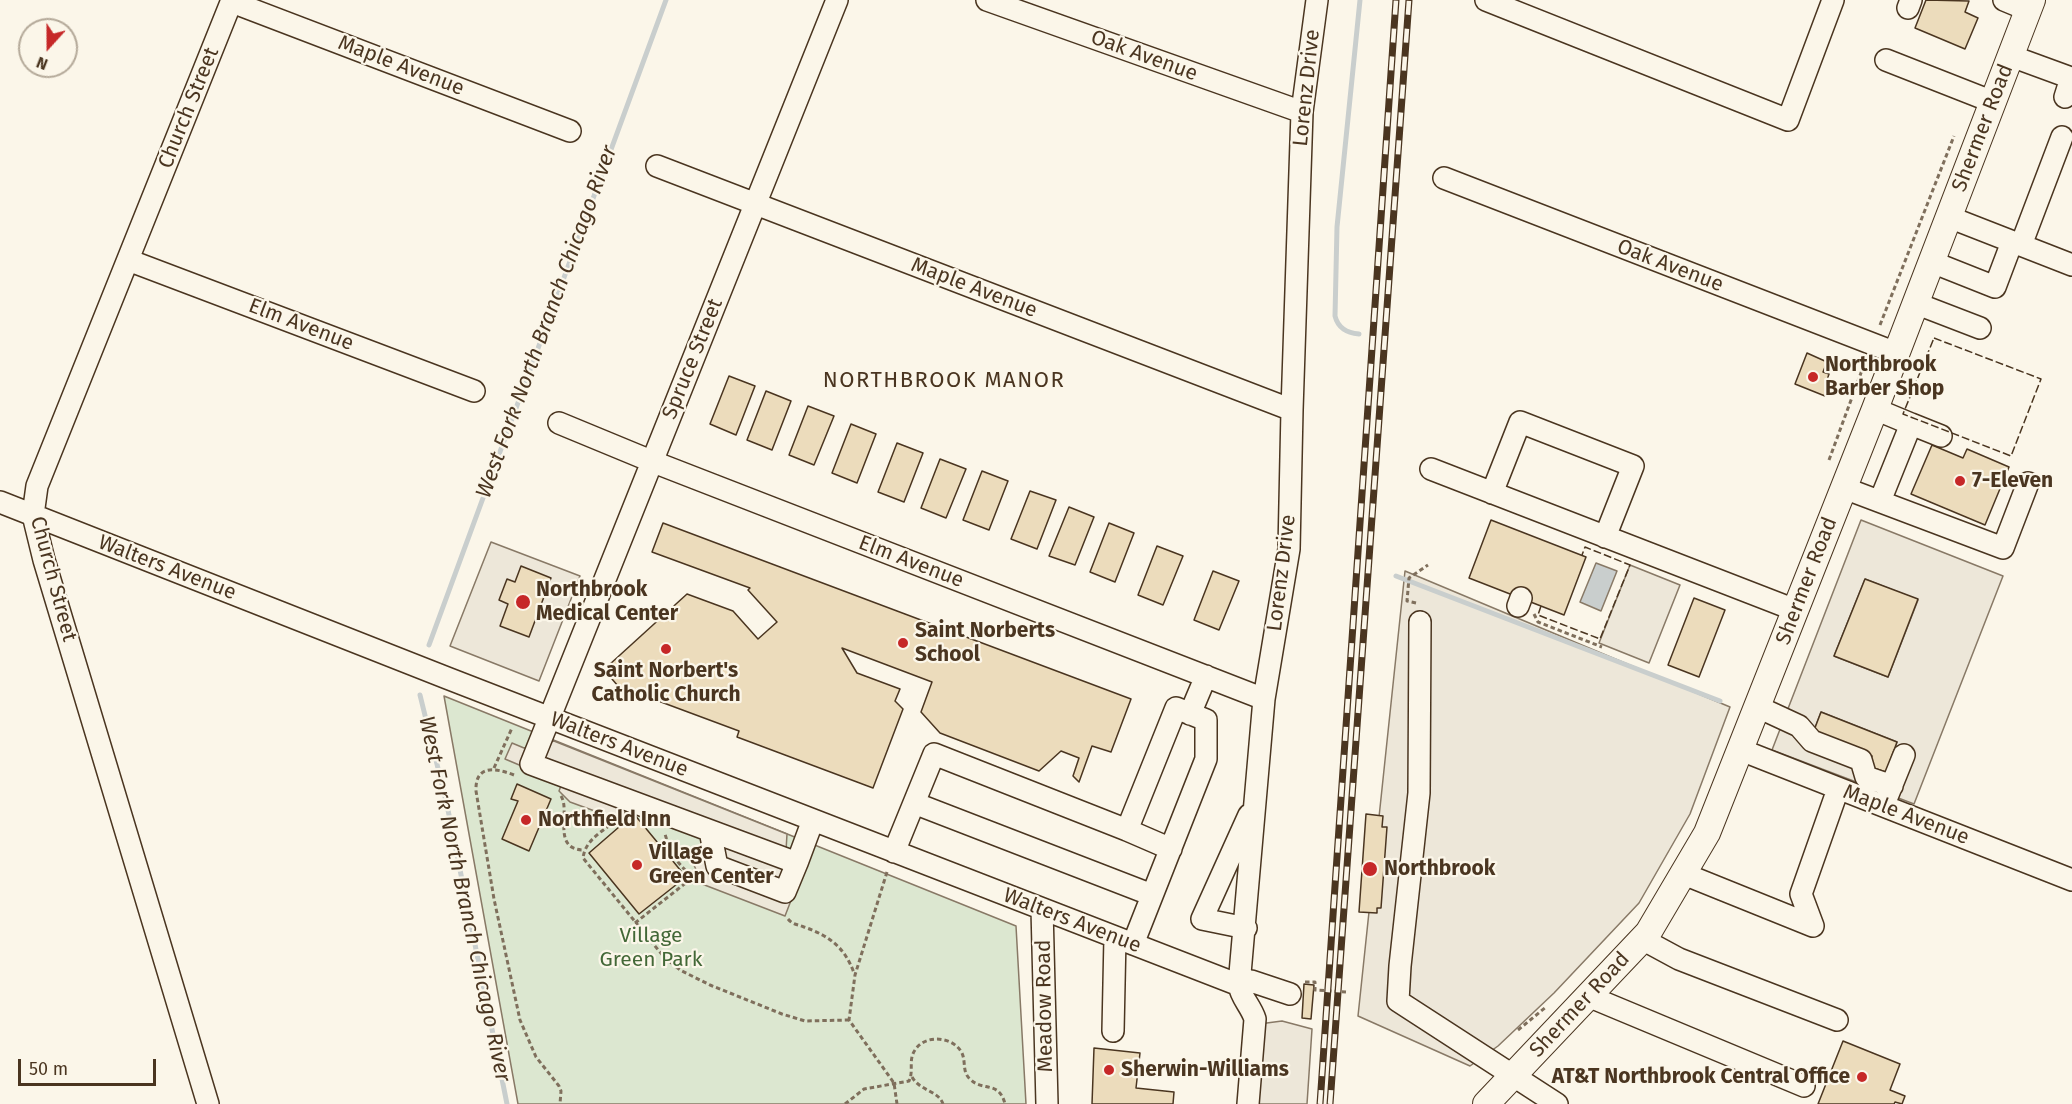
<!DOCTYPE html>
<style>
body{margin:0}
#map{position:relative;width:2072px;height:1104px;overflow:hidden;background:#fbf6e9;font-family:"Fira Sans",sans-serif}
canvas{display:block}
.north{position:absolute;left:18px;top:18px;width:60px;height:60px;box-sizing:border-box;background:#fbf6e9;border:2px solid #b4a999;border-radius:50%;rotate:201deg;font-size:16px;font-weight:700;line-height:24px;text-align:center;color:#4a3520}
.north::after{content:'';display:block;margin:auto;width:21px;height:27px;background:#c62828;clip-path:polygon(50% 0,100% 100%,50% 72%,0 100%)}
.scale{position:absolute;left:18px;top:1059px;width:138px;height:27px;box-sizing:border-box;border:3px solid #4a3520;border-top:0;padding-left:8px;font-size:18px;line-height:21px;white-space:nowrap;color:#4a3520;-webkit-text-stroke:4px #fbf6e9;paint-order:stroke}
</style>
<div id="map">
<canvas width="2072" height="1104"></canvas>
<div class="north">N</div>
<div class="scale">50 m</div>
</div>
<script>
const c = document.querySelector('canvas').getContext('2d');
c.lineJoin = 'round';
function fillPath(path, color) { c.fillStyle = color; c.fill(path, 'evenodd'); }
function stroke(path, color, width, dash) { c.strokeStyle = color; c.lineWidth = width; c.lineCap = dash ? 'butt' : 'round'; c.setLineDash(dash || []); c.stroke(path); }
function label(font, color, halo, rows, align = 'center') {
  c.font = font + ' "Fira Sans",sans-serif'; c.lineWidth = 4.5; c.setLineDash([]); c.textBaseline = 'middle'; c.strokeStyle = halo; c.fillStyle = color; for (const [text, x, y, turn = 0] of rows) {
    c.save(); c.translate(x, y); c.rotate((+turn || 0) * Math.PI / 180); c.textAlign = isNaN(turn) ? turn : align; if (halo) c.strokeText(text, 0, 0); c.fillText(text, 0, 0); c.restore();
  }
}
const green = new Path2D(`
 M444,696L1016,926L1026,1104H518Z`);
const parking = new Path2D(`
 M1861,520L2003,576L1914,804L1772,750ZM1865,579L1918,600L1888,677L1834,656ZM1821,712L1897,742L1886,772L1868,766L1872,756L1813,733Z
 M491,542L580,576L539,681L450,646Z
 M1630,565L1680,585L1649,663L1599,643Z
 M1405,571L1730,707L1690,814L1639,903L1554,993L1498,1046L1470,1066L1358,1016Z
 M554,741L787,834L786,851L807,859L785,916L702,884L694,865L708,822L632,792L622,821L570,802L559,791L562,783L505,759L512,743L524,748Z
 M1282,1021L1312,1029L1307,1104H1252L1259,1024Z`);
const water = new Path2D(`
 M1596,563L1617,571L1601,611L1580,602Z`);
const stream = new Path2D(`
 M1359,334C1347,333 1338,328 1335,316L1337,227L1360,0
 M1396,576L1720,701
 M429,645L666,0
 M420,695L447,805L507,1104`);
const building = new Path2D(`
 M1926,0L1969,1L1965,12L1978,18L1965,49L1915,28Z
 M1807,353L1827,362L1823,372L1829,374L1827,380L1830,382L1825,396L1795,384Z
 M729,376L755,386L736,435L710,424Z
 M766,391L791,401L772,450L747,440Z
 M808,406L834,416L814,465L789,455Z
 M851,424L876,434L857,483L832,473Z
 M897,443L923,453L904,502L878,492Z
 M1932,445L1963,458L1967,449L2009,467L1985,525L1911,494Z
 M940,459L966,469L946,518L921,508Z
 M982,471L1008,481L989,530L963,520Z
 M1030,491L1056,500L1037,549L1011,539Z
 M1069,507L1094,517L1075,565L1049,556Z
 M1491,520L1586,557L1564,615L1469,578Z
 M663,523L1131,699L1111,752L1092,746L1079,782L1073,776L1079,758L1061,751L1039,771L940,733L921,712L932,682L842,648L857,673L900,689L895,701L903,709L873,788L737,737L739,731L618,686L606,672L609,665L687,594L733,611L758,639L777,622L748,590L750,588L652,552Z
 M1109,523L1134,533L1115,582L1090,572Z
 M1157,546L1183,556L1163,605L1138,595Z
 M521,566L551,578L529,637L500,626L508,604L499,600L507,579L515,582Z
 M1213,571L1239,581L1219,630L1194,620Z
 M1865,579L1918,599L1888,677L1834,656Z
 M1694,598L1725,610L1699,677L1668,665Z
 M1821,712L1897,742L1886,772L1868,766L1872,756L1813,733Z
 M517,784L551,799L529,851L502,839L518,801L511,799Z
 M634,814L686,877L639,914L589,853Z
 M1366,814L1383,816L1382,827H1387L1381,908H1377V913L1359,912Z
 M1304,984L1314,985L1311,1019L1302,1018Z
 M1843,1041L1900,1064L1890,1090L1905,1096L1902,1104L1895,1102L1894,1104H1818Z
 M1094,1048L1140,1053L1136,1088L1174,1092L1173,1104H1092Z`);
const path = new Path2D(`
 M1880,325L1954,136
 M1829,460L1865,362
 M1416,603L1407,601L1409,578L1428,565
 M1534,614L1538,622L1602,647
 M494,768L512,728
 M514,775C496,768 475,764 476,791L494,899L520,1020L536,1057L559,1086L561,1091L560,1104
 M561,796C571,811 551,850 584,850
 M610,825C598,834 585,842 583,858L664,957L680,970L710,985L782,1014L805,1021L849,1020
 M887,872L855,975L849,1020L894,1083L897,1104
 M788,919C793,925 797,924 804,927C830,936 845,948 854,973
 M635,923L692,878L671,854L665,834
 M1305,982H1315V990L1346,992
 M1518,1030L1546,1007
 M912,1077C920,1091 939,1091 943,1104
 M845,1104L864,1089L909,1081C914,1071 908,1060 915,1050C925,1034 953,1036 962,1053C966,1062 962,1072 970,1079C982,1092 999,1080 1005,1104`);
const minor = new Path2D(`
 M987,0L1302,112
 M1486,0L1788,120L1833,0
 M2004,0L2028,10
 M232,2L570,131
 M1908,8L1911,0
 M2011,56L2071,78L2065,97
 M1886,60L1993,102
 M657,166L1292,410
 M1444,178L1896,353
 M1949,217L2072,265
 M2021,245L2062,137
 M128,260L474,391
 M1932,262L1995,287L2012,242
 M1915,303L1980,328
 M1875,409L1911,424L1880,501
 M559,423L651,461L1264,699
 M1911,424L1941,436
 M1431,469L1795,610
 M1844,488L2003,548L2028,483
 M1492,493L1520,422L1633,466L1605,537
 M0,502L447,678L1239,985
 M1518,606L1521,598
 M1420,622L1419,793L1400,966L1398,1001L1557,1104
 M1758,707L1799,726L1812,741L1861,760L1866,777L1892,786
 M1190,714L1206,676
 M1741,750L2072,880
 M1887,797L1904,755
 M914,803L1152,895
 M813,820L797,863L531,764L837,0
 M1127,830L1171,849
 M710,831L717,866L785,892L797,863
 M894,852L934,754L1127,830L1176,708L1206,720V759L1133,944
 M1684,874L1813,926L1801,894L1838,789
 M1042,909L1047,1104
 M1246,928L1202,919L1249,815
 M1642,939L1679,959L1837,1020
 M1239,985L1251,981L1290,994
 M1588,996L1804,1086
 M1113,1031L1115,937
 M208,1104L44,560L33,515L37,486L232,0
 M1248,1104L1255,1019C1251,1006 1241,998 1239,985L1264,699L1289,549L1292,410L1302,112L1317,0`);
const major = new Path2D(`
 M1486,1104L1648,933L1707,833L1875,409L2032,0`);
const rail = new Path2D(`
 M1320,1104L1396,0
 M1330,1104L1409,0`);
const fence = new Path2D(`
 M1934,338L2041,379L2011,456L1903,414Z
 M1541,606L1538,615L1600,639L1630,565L1585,547L1582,555`);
const markers = [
 [1813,377,6,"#c62828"],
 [1960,481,6,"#c62828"],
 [523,602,8,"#c62828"],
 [903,643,6,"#c62828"],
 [666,649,6,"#c62828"],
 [526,820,6,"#c62828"],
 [637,865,6,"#c62828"],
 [1370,869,8,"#c62828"],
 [1109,1070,6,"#c62828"],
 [1862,1077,6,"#c62828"]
];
const streetNames = [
 ["Oak Avenue",1144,56,20],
 ["Maple Avenue",401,66,21],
 ["Lorenz Drive",1307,88,-84],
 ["Church Street",189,108,-68],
 ["Shermer Road",1983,128,-69],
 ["Oak Avenue",1670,266,21],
 ["Maple Avenue",974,288,21],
 ["Elm Avenue",301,325,21],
 ["Spruce Street",693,359,-68],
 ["Elm Avenue",911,562,21],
 ["Walters Avenue",167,568,21],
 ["Lorenz Drive",1282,573,-83],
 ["Church Street",53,579,75],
 ["Shermer Road",1807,581,-69],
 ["Walters Avenue",619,745,21],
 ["Maple Avenue",1906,815,21],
 ["Walters Avenue",1072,921,21],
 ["Shermer Road",1580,1005,-47],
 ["Meadow Road",1045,1006,-91]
];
const poiNames = [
 ["Northbrook",1825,365],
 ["Barber Shop",1825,389],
 ["7-Eleven",1972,481],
 ["Northbrook",536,590],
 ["Medical Center",536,614],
 ["Saint Norberts",915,631],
 ["School",915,655],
 ["Saint Norbert's",666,671,"center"],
 ["Catholic Church",666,695,"center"],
 ["Northfield Inn",538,820],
 ["Village",649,853],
 ["Green Center",649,877],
 ["Northbrook",1384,869],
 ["Sherwin-Williams",1121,1070],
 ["AT&T Northbrook Central Office",1850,1077,"right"]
];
const parkNames = [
 ["Village",651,936],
 ["Green Park",651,960]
];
const waterNames = [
 ["West Fork North Branch Chicago River",547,322,-70],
 ["West Fork North Branch Chicago River",464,899,78]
];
const neighbourhoodNames = [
 ["NORTHBROOK MANOR",944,381]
];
fillPath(green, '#dce7d0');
stroke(green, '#887966', 1.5);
fillPath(parking, '#ede7d9');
stroke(parking, '#887966', 1.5);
fillPath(water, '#c9cecd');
stroke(water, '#887966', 1.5);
stroke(stream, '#c9cecd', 5);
fillPath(building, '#ecdcbc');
stroke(building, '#4a3520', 1.5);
stroke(minor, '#4a3520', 24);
stroke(major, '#4a3520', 28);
stroke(path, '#7f6f5c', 3, [4.5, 3]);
stroke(minor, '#fbf6e9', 21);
stroke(major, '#fbf6e9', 26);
stroke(rail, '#4a3520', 7);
stroke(rail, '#fbf6e9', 4.5, [14]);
stroke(fence, '#4a3520', 1.5, [8, 3]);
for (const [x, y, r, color] of markers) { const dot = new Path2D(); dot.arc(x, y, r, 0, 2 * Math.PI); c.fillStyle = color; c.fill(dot); stroke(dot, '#fbf6e9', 2); }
label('21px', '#4a3520', '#fbf6e9', streetNames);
label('bold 21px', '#4a3520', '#fbf6e9', poiNames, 'left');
label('21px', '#436837', '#fbf6e9', parkNames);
label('italic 22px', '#4a3520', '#fbf6e9', waterNames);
c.letterSpacing = '1.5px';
label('22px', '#4a3520', '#fbf6e9', neighbourhoodNames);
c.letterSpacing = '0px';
</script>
